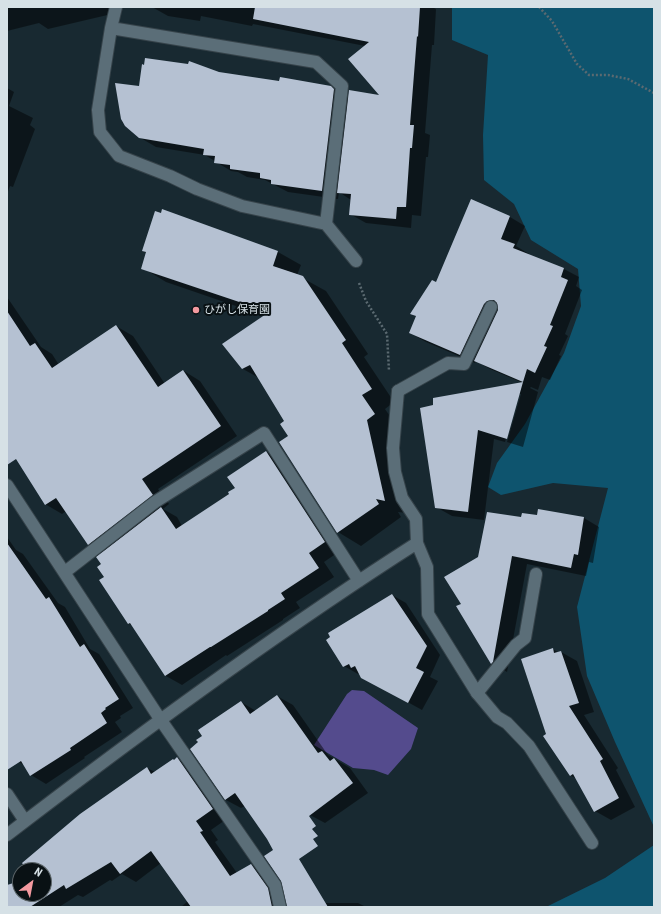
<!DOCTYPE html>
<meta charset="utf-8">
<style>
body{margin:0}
#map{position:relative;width:661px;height:914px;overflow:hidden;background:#182931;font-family:"Roboto Condensed",sans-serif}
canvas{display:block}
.frame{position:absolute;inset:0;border:8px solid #d6e1e6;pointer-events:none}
.north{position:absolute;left:12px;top:862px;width:40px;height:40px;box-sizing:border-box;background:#091114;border:1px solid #5b6468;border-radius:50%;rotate:32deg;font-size:11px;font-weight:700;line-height:16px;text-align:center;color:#d6e1e6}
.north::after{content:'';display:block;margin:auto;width:14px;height:18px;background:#f49aa0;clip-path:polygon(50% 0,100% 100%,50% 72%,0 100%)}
</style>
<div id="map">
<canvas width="661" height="914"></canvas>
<div class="frame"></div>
<div class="north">N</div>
</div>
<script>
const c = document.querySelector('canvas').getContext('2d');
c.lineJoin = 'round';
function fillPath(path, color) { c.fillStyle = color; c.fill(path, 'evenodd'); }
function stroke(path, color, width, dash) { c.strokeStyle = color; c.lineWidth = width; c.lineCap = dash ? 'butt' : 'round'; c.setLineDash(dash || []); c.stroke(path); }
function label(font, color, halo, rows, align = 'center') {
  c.font = font + ' "Roboto Condensed","Noto Sans JP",sans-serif'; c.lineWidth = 4; c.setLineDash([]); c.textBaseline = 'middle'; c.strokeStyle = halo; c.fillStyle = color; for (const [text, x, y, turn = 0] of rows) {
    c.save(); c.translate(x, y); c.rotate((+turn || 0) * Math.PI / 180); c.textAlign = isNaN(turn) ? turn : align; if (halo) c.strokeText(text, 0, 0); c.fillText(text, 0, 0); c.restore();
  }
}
const green = new Path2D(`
 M452,7H654V827L615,742L587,676L577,607L608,488L553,483L501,495L488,487L497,463L525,424L564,353L581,306L578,269L531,240L514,204L484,180L483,135L488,55L452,40Z
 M654,845V907H546L605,878Z`);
const water = new Path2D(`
 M352,690L364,691L418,728L411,749L388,775L374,770L353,768L314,745L347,694Z`);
const shadow = new Path2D(`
 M7,7H114L116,13L48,29L39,23L7,31Z
 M152,7H432L436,9L434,45H432L425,133L430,135L428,157H426L421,216L412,215L411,228L366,223L350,214L351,200L339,192L338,199L288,192L265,180L247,177L238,172L231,171L205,155L156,147L139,137L122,122L128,86L140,87L219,73L280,82L331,87L349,98L381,96L365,46L253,24L252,26L201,16L200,21L168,16Z
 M7,88L14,92L9,106L33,118L30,125L35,129L13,187L10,186L7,194Z
 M472,201L510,217L525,226L516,246L529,254V255L564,269L579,277L576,286L582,290L565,334L568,336L559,355L561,356L550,380L542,377L538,390L531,387L530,388L538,392L523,447L507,442L521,394H519L505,442L494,439L484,520L452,516L436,507L434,399L523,383L490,369L476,361L475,363L426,342L410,333L417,317L411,313L437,283ZM483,297L499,306V308L482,299Z
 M143,251L278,252L301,265L297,275L326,291L368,354L364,357L394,402L385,409L398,428L390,433L407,513L398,512L401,517L361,546L338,532L280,443L289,437L286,422L259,378L243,369L265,316L166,282L143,268L147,253Z
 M7,297L41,347L52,354L59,365L116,326L133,336L165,384L184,371L200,381L237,436L158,489L169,504L163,509L177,517L182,526L236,489L266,452L282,461L340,551L324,562L334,577L296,602L300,608L283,619V620L227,656L226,655L182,685L166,676L133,626L128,623L105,578L103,564L104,553L89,544L66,511L62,514L45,504L7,413Z
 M539,510L584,518L599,527L593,563L589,562L586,576L527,564L507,672L492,663L462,604L479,557L522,518L538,516Z
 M7,537L16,550L23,554L58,603L65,607L90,649L99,654L133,708L120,716L121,718L115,722L122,732L84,757L85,758L46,784L31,775L24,765L19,762L7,745Z
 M392,595L406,603L440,655L430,677L438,681L422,710L375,684L360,673L358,674L344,666Z
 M553,649L559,653L561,652L577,661L594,712L584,715L618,768L616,770L635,807L611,820L595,811L577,779L570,775L547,734Z
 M277,696L293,705L328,755L350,768L368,793L325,823L310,815V801L275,850L245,806L241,808L226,800L191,749L241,702L256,711Z
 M178,759L193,768L228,818L211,830L218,840L215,842L237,873L251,865L267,874L285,907H181L188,901L161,863L136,882L122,874L112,881L110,880L83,897L78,895L59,907H7V886L20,882V894H44V870H28L147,768L155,772Z
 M313,903H358L366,907H313Z`);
const building = new Path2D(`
 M255,7H420L418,37L417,36L410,125H414L412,148H410L406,207H397L396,219L349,215L351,194L337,193L349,90L379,95L348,59L369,42L253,19Z
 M145,58L188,64L189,61L219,72L279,81L280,77L331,86L334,89L322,191L271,184V180L260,178V173L230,169V165L214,163L215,156L203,155L204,149L139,138L125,126L121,119L115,83L139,86L142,64L144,65Z
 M471,199L510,216L501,239L515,244L513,248L564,268L561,277L568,280L550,325L553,326L544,346L547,347L535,373L527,369L523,382L474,361L498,310L497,303L494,300L487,301L484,304L460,355L409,333L416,316L410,314L432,280L436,282Z
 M162,209L278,251L273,266L303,276L346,340L342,343L372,389L362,395L375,414L367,420L385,501L376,499L379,504L337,533L279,442L288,436L280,424L284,421L250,365L242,369L222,344L269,312L141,269L146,252L142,251L155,211L161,213Z
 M7,311L30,346L35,343L52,368L116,325L158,387L183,370L221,426L142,479L153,495L88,545L56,498L45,505L16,459L7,465Z
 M523,382L507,439L478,430L468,512L435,508L420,408L433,405V398Z
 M266,451L325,542L309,553L319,568L281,593L285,599L268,610V611L211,647H210L165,676L130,623L128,624L99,580L104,577L97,567L101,564L96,557L161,507L176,529L229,494L228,492L235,488L227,477Z
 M538,509L584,517L578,555L574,554L571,568L512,556L493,662L491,664L456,606L461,604L444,577L478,557L487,512L521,517L522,513L537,515Z
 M7,543L46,599L49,597L80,647L84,644L119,699L105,708L106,709L101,713L107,723L70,748L71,750L30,776L21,761L7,770Z
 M392,594L427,646L416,668L424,672L408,703L361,678L355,666L351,668L349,664L343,667L326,640L330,637L328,633Z
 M553,648L554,653L561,651L579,703L569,706L603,759L600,761L619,798L594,812L573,774L570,776L543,736L546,734L521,659Z
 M277,695L318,753L322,751L330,761L334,758L353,783L309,816L316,826L312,829L318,836L313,839L318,846L299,859L328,907H287L281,881L264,856L273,850L267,839L235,793L225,800L190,749L198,742L196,740L202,736L198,730L241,701L250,714Z
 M177,757L213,809L196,821L203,831L200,832L230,876L251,864L268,888L272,907H191L151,851L120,874L111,862L66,889L64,885L30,907H7V885L20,881V894H44V870H27L22,863L80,814L147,767L151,774L173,759L174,760Z`);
const path = new Path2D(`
 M539,7L552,21L577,64L589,75H608L628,79L654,93
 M359,283L366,301L387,334L389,371`);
const lane = new Path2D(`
 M398,391L448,363L464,364L491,307
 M477,693L516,645L525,638L536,574`);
const street = new Path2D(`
 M116,7L111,28L98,110L100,132L119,156L170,176L197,189L242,206L326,224L356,261
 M111,28L316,62L342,86L326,224
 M398,391L393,448L395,472L402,498L416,519L417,543L427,567L428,614L477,693L497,717L507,723L529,746L592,843
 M7,485L160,719L275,885L280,907
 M65,572L155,502L264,433L359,581
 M7,794L25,821
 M7,835C140,733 276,633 417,543`);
const markers = [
 [196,310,4,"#f49aa0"]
];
const poiNames = [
 ["ひがし保育園",204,310]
];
fillPath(green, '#0e546e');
fillPath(water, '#544b8d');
fillPath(shadow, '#0007');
fillPath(building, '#b5c1d2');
stroke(lane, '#36434a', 14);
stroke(street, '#36434a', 14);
stroke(path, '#5b6a71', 2.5, [2, 2]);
stroke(lane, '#5b6e78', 12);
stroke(street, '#5b6e78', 12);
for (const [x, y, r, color] of markers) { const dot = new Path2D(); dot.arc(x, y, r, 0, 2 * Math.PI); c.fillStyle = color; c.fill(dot); stroke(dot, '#091114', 1.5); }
label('11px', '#d6e1e6', '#091114', poiNames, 'left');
</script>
